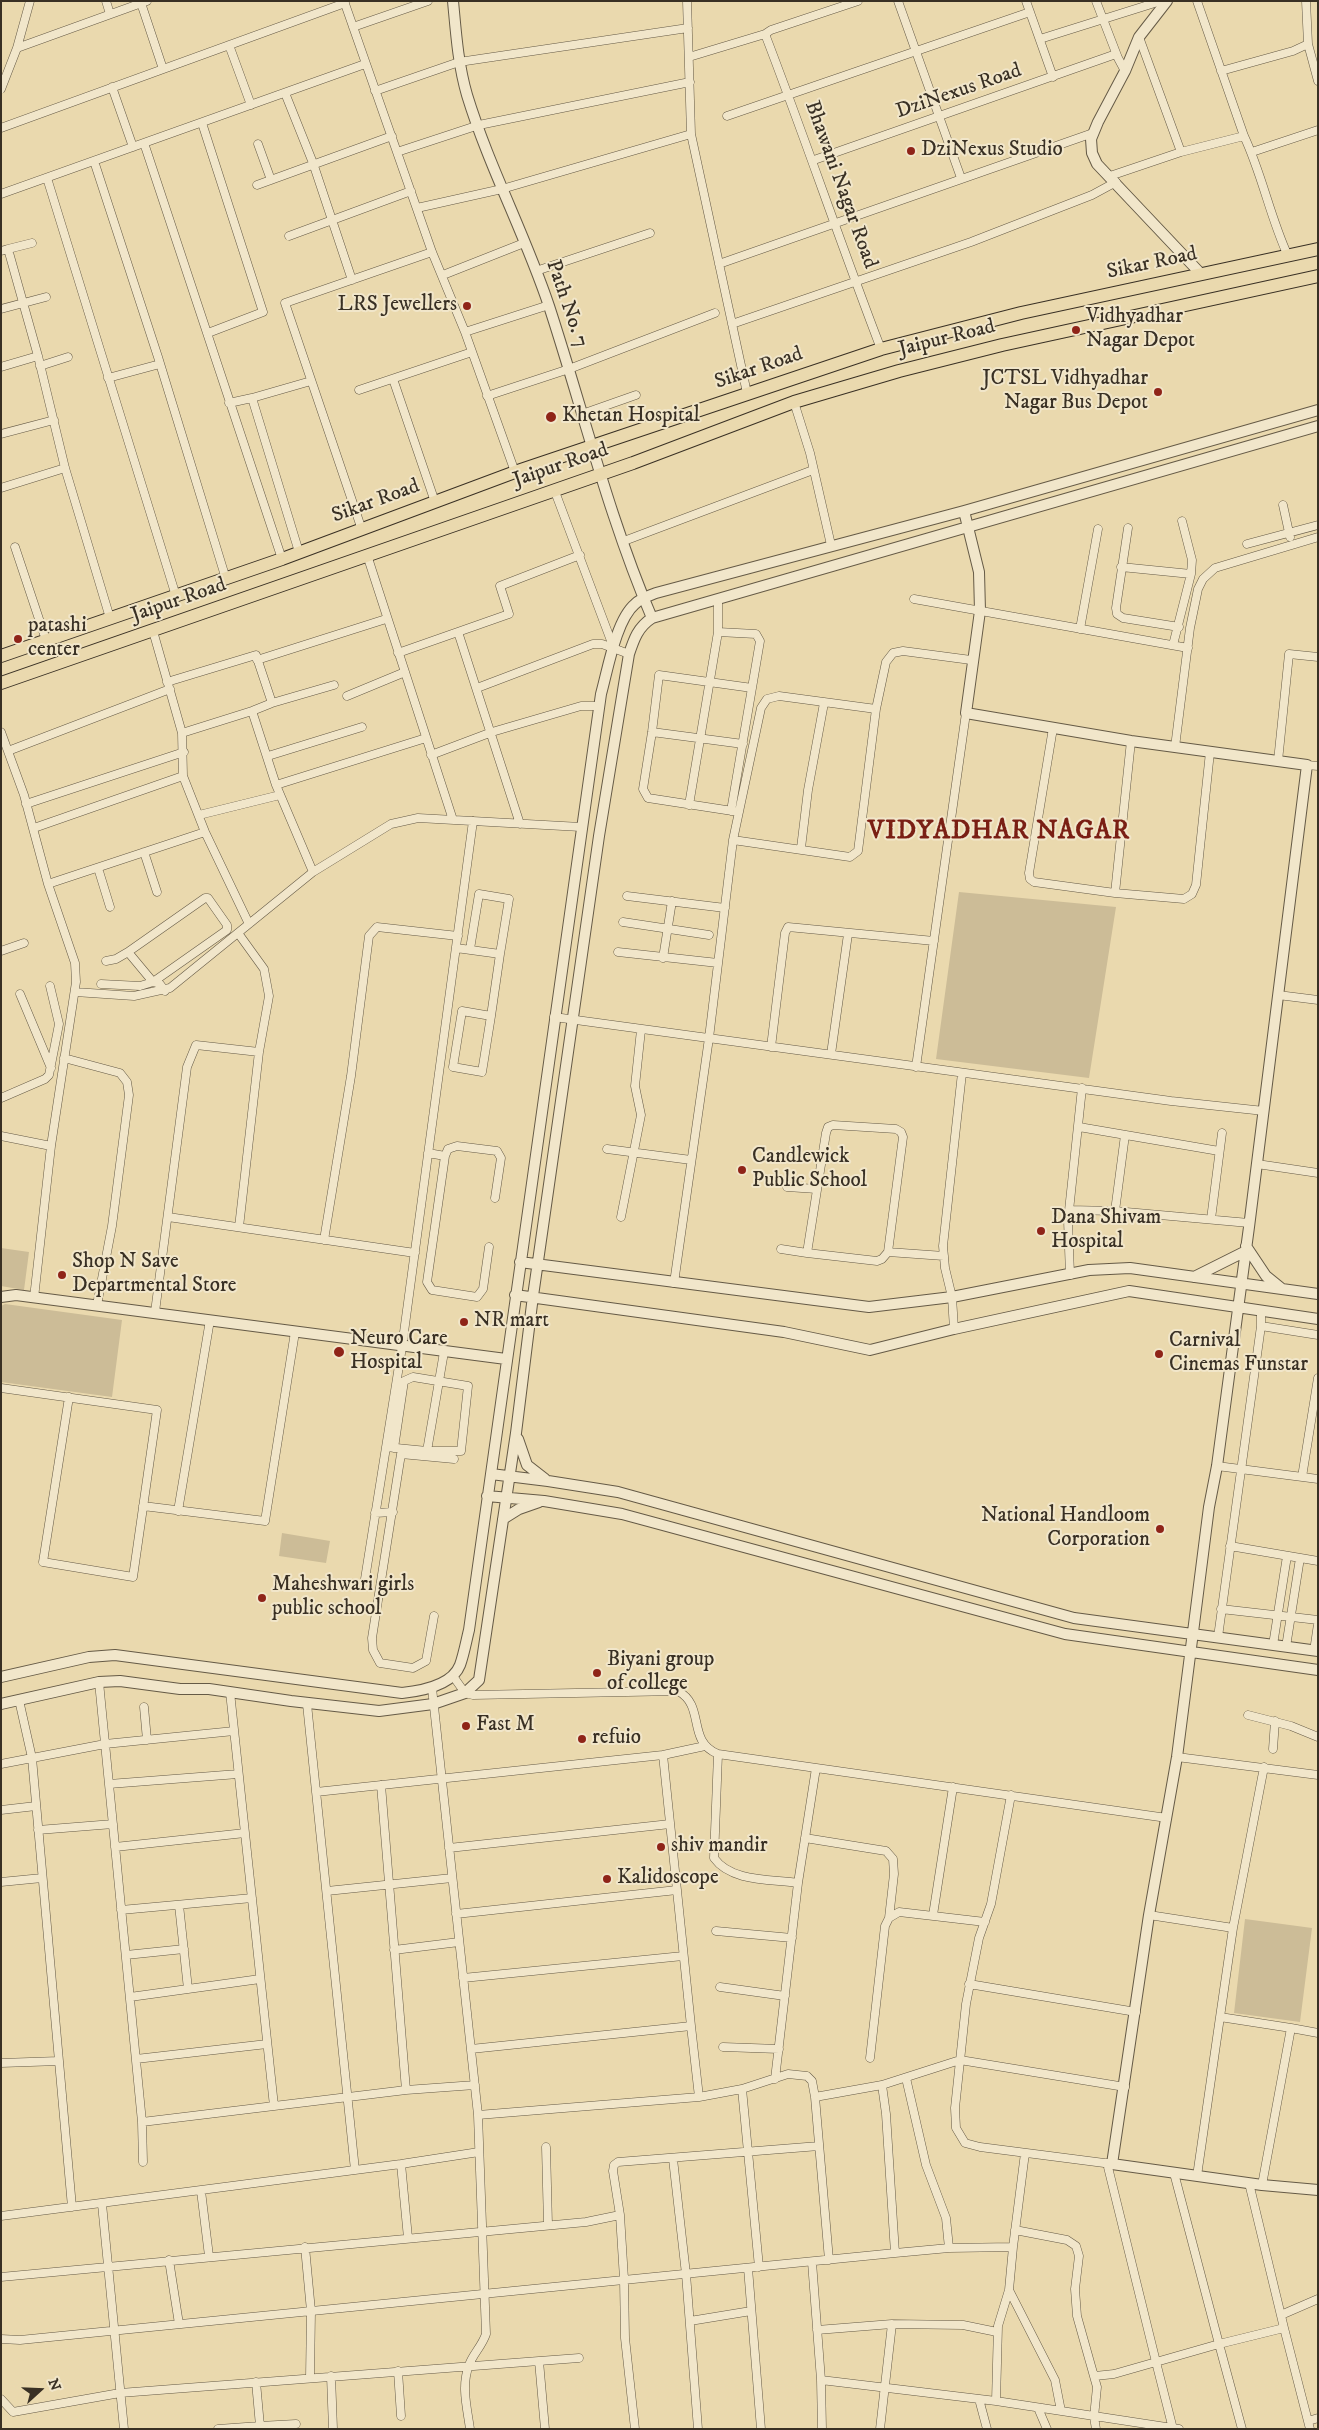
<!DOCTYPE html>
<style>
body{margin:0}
#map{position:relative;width:1319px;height:2430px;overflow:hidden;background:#ead9ae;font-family:"IM FELL DW Pica",serif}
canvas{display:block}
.frame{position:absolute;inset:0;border:2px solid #393024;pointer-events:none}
.north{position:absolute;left:15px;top:2365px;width:50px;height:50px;-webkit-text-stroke:4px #f1e6ca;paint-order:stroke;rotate:70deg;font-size:14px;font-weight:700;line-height:20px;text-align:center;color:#393024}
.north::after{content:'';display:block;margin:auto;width:18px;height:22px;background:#393024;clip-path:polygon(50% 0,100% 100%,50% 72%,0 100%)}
</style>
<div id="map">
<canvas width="1319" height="2430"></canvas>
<div class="frame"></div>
<div class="north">N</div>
</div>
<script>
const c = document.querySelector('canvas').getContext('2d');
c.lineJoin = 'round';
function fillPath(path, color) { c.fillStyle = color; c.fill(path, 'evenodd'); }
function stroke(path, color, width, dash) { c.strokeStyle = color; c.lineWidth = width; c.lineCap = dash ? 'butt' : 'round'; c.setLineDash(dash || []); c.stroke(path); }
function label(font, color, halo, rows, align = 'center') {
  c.font = font + ' "IM FELL DW Pica",serif'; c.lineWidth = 4; c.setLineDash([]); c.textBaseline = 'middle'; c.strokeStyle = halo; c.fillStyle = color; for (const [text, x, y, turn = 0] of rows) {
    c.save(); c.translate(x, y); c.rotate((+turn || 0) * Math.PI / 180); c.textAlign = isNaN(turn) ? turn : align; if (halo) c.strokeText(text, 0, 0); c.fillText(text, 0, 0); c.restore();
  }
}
const green = new Path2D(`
 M959,892L1116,907L1089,1078L936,1059Z
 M1,1248L29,1252L24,1290L1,1286Z
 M5,1304L122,1320L112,1397L1,1382V1306Z
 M282,1533L330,1541L326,1563L279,1556Z
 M1245,1919L1312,1928L1300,2022L1234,2013Z`);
const minor = new Path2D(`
 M106,1L110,14
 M344,1L432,252L465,332L515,472
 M687,1L691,134L747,393
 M898,1L961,178
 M1026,1L1053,77
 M1096,1L1118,58L1125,71
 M1197,1L1244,136C1262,174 1270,217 1288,256
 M1306,1L1308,44L1318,81
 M141,3L163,69
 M353,27L428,1
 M765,34C805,138 841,245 881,349
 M1139,37L1181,152
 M1040,39L1161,1
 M229,45L251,105
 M17,48L147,1
 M689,57L765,34L771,30L858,1
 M1221,71L1293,51L1308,44
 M112,87L133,147
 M1,89L17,48L30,1
 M375,91L459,62L688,28
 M285,93L313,163L352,280
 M727,116L1030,12
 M202,123L263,312L208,333
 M1,128L345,3
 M144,143L282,559
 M258,144L271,180
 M397,152L479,125L690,82
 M1252,152L1318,130
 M814,160L1116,54
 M94,161L158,357L226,579
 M1110,176L1181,152L1244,136
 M47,178L176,596
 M257,185L392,136
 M1,194L365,64
 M417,208L502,189L691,134
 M289,236L411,191
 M8,249L32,243
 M1,251L8,249L38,356L65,468L110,618
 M719,264L1093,133
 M536,271L650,233
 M443,275L524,243
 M1,309L46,297
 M732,324L971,242L1092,195L1116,182
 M465,332L549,305
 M40,366L68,357
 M1,367L38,356
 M108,378L160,364
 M393,379L435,502
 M359,390L472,352
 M487,396L569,369L715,313
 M794,402L810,453L831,545
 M229,403L252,398
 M582,414L636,395
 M1,434L54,420
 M1,488L65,468
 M554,489L613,646
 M1283,505L1290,537
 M1128,528L1116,608L1117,614L1123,618L1179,627
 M362,530L285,303L432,252
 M624,541L813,470
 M1247,544L1318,525
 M15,547L46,640
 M299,552L252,398L311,381
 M367,555L453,820
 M1121,567L1191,574
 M914,599L1188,648
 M1080,629L1098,529
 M153,631L182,733L183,776L205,832L249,924
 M458,632L520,824
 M718,632L756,634L760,641L731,811
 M1173,645L1191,574L1192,560L1182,521
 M398,653L509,614L500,586L580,555
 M257,660L386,619
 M167,682L256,655L272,703L252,711L182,733
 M477,688L593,644H602L629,654
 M347,696L405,672
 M272,703L334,685
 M252,711L276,785L313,872
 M1053,728L1029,873L1030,879L1034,882L1115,893
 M1,732L24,795L48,884L75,963L76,982L51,1146L34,1298
 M652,732L743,744
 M1131,741L1115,893L1184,899L1192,894L1196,885L1210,752
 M1175,747L1190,628L1198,589L1203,579L1215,568L1318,537
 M8,751L170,689
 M431,755L492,732L581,706H599
 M268,756L362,727
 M1278,761L1289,654L1318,657
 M1307,765L1318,766
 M276,785L426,738
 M26,804L184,752
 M689,805L718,632V600
 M739,812L648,798L643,789L652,732L659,675L752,688
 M199,815L280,795
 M34,828L183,776
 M733,840L850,857L858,851L876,709L886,662L893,653L903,651L971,660
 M801,848L808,790L824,703
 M144,852L157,892
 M98,868L110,907
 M48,884L205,832
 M627,896L725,908
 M623,922L709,935
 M238,933L264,969L269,996L259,1052
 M456,948L500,954L491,1016L462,1011L453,1067L482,1072L491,1016
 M470,949L479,894L509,899L500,954
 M1,951L24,943
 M128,952L153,982L160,984L165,991
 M618,952L718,963
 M663,958L672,901
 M101,984L140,986L153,982L227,930V925L208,898H205L128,952L116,959L106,961
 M75,992L134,996L170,988L313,872L391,824L418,818L581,827
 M20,994L51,1068
 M1278,995L1318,1000
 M554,1017L1171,1101L1264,1111
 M771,1047L785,933L788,927L934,941
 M831,1054L848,934
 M64,1058L120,1073L127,1082L129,1095L112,1226L97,1305
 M916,1067L966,713
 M1,1098L45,1079L49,1075L59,1024L50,986
 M833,1125L896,1129L901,1132L903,1137L888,1252L882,1259L877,1261L807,1253L826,1133L828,1127Z
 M1079,1127L1219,1151
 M1125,1135L1115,1211L1249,1223
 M1,1136L51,1146
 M607,1149L691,1160
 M428,1153L445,1156L448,1149L457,1146L497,1151L501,1158L495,1198
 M445,1156L427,1282L432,1290L477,1297L483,1289L489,1247
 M1257,1164L1318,1173
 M787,1187L817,1189
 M1069,1210L1115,1211
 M168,1217L415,1253
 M621,1217L641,1115L635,1086L641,1030
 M1211,1219L1222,1133
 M324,1240L351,1076L369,936L377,927L458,936
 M781,1249L807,1253
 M888,1252L944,1256
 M1070,1275L1068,1220L1082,1088
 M674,1283L709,1038L733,840L761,708L767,699L779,696L876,709
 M155,1312L187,1067L196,1045L259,1052L239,1227
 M1261,1326L1318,1335
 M954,1329L952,1297L945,1268L943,1246L962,1073
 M1,1388L157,1410L133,1577L43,1562L69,1397
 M386,1447L427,1451H461L468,1386L413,1377L404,1381L394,1448
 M427,1451L444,1352
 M1217,1466L1318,1479
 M1302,1477L1318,1378
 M143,1506L265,1521L295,1332
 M178,1511L210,1320
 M375,1513L393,1512
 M1230,1546L1318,1561
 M365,1579L402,1347L473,821
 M1221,1609L1318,1620
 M434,1616L426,1661L413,1668L380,1663L373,1650L372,1638L401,1454L454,1459
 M1218,1637L1261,1326V1311
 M1273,1645L1287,1556
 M1286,1647L1300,1558
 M1314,1651L1318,1624
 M453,1676L465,1693L473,1695L678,1691C706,1706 686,1741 718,1754L1167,1818
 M99,1682L142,2122L143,2162
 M432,1688L478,2115L486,2334C482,2346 473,2354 469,2365C461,2386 467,2407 470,2429
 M230,1692L274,2106L406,2090
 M19,1700L32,1758L72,2207
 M307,1704L355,2170
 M144,1707L147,1740
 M1248,1715L1291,1726L1318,1737
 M1273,1749L1275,1721
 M718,1754L714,1858C731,1882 771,1879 798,1883
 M1177,1757L1318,1775
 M1,1764L105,1744L234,1731
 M109,1784L238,1774
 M381,1785L406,2090L475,2085
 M316,1792L663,1755
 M1011,1795L991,1904L979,1938L966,2004L955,2108L956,2128L965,2143L980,2147L1112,2164
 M1,1810L36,1806
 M38,1830L113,1824
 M805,1838L886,1851L893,1859L894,1874L889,1918
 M115,1847L245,1833
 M449,1848L670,1824
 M1,1882L42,1878
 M327,1891L452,1878
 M179,1905L188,1989
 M121,1910L252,1898
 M456,1914L677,1890
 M933,1915L953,1787
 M1149,1915L1233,1928
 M716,1931L792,1938
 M394,1950L459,1942
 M126,1955L184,1949
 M463,1978L683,1956
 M969,1984L1136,2012
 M720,1987L785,1996
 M130,1997L260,1979
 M1220,2017L1233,1928L1264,1767
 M691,2026L663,1755L705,1746
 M1291,2028L1318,2033
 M723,2047L779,2049
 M471,2049L691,2026L699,2097
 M870,2058L885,1926L889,1918L899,1912L985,1922
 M136,2059L267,2044
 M1,2063L59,2061
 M906,2078L926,2165L946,2218L949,2248
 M775,2079L798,1883L816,1768
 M742,2089L759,2267
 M815,2097L882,2085L960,2060L1125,2087
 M478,2115L699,2097L742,2089L788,2074L807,2076L812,2081L815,2097L829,2260
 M142,2122L274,2106
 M546,2147L548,2225
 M673,2159L686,2274L698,2429
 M1107,2163L1156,2362L1219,2344L1174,2173
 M401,2164L408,2238
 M1197,2176L1220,2017L1291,2028L1262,2185
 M201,2191L209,2256
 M102,2204L124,2429
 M1,2216L401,2164L479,2152
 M1015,2230L1067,2240L1076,2246L1079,2256L1075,2289L1077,2316L1097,2387L1094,2417L1096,2429
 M305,2247L311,2311L310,2378
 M895,2253L949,2248L1013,2247L1025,2153
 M169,2260L179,2324
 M812,2262L821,2380L996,2401L1179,2429
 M748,2268L761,2429
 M1,2277L586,2222L620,2215
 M1009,2290L1055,2380L1061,2411
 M1281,2315L1318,2299
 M690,2321L751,2311
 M892,2324L963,2325L997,2332
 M1284,2328L1310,2429
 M817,2330L892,2324L880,2429
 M1,2339L20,2340L895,2253L886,2114L882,2085
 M539,2361L579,2358
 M398,2371L401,2416
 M331,2376L333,2429
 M1095,2376L1114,2374L1156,2362L1173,2429
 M821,2380L822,2429
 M1,2399L13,2412L120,2393L539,2361L545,2429
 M979,2399L987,2429
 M996,2401L998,2326L1009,2290L1013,2247
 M1038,2408L1047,2429
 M1308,2421L1318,2418
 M260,2426L296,2424
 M218,2429L260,2426L256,2382
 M635,2429L625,2338L624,2279L620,2215L613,2171L614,2165L618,2162L819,2146
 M1242,2429L1219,2344L1284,2328L1249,2183`);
const tertiary = new Path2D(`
 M453,1C456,33 458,64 467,95C489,167 525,234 549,306C583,410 609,518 652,618
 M1167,1L1139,37L1125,71L1098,122L1091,139L1092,153L1097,164L1201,274
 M964,511L979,572L980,611L966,713L1131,741L1307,765L1249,1227L1217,1466L1209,1507L1177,1757L1149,1915L1112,2164L1262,2185L1318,2190
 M1246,1246L1266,1276L1282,1289
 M520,1262L869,1307L952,1297L1089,1270L1130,1268L1318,1294
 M1194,1277L1246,1251
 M515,1295L784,1332L870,1350L954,1329L1129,1291L1318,1319
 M1,1297L16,1295L506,1359
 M518,1439L527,1465L545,1479
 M491,1474L548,1481L618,1492L1074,1618L1318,1651
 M487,1496L544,1501L622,1514L1065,1634L1318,1670
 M503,1519L519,1509L539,1502
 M1,1677L89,1657L115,1655L402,1693C421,1691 452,1686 460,1665C464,1654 466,1642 469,1630L601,694C608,669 616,620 635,604C641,598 649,596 656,593L964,511L1318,410
 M1,1704L99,1682L120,1681L180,1689H209L291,1701L379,1711L433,1704L465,1693L479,1680L516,1433L533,1296L599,836L629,654C634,639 638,627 652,618L1318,426`);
const primary = new Path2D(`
 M1,656L282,559L515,472L881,349L1021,313L1318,249
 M1,683L633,463L794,402L899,371L1002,345L1318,276`);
const markers = [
 [911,151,5,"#8f2418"],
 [467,306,5,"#8f2418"],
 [1076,330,5,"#8f2418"],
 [1158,392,5,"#8f2418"],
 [551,417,6,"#8f2418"],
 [18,639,5,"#8f2418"],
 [742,1170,5,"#8f2418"],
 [1041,1231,5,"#8f2418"],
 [62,1275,5,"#8f2418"],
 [464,1322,5,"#8f2418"],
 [339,1352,6,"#8f2418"],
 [1159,1354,5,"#8f2418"],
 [1160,1529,5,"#8f2418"],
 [262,1598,5,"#8f2418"],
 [597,1673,5,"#8f2418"],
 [466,1726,5,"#8f2418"],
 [582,1739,5,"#8f2418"],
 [661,1847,5,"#8f2418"],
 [607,1879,5,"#8f2418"]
];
const streetNames = [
 ["DziNexus Road",959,92,-19],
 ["Bhawani Nagar Road",840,185,70],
 ["Sikar Road",1152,264,-12],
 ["Path No. 7",566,304,71],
 ["Jaipur Road",947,339,-14],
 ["Sikar Road",759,369,-19],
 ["Jaipur Road",561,466,-19],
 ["Sikar Road",376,502,-20],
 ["Jaipur Road",179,601,-19]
];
const poiNames = [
 ["DziNexus Studio",921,151],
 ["LRS Jewellers",457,306,"right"],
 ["Vidhyadhar",1086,318],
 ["Nagar Depot",1086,342],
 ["JCTSL Vidhyadhar",1148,380,"right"],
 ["Nagar Bus Depot",1148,404,"right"],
 ["Khetan Hospital",562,417],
 ["patashi",28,627],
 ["center",28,651],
 ["Candlewick",752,1158],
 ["Public School",752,1182],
 ["Dana Shivam",1051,1219],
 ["Hospital",1051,1243],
 ["Shop N Save",72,1263],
 ["Departmental Store",72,1287],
 ["NR mart",474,1322],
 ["Neuro Care",350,1340],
 ["Hospital",350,1364],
 ["Carnival",1169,1342],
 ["Cinemas Funstar",1169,1366],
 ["National Handloom",1150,1517,"right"],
 ["Corporation",1150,1541,"right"],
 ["Maheshwari girls",272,1586],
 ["public school",272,1610],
 ["Biyani group",607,1661],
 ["of college",607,1685],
 ["Fast M",476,1726],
 ["refuio",592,1739],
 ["shiv mandir",671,1847],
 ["Kalidoscope",617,1879]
];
const districtNames = [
 ["VIDYADHAR NAGAR",999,833]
];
fillPath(green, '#ccbc97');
stroke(minor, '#655a46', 9);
stroke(tertiary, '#655a46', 12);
stroke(primary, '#393024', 14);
stroke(minor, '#f1e6ca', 8);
stroke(tertiary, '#f1e6ca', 10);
stroke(primary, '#ead9ae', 12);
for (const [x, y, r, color] of markers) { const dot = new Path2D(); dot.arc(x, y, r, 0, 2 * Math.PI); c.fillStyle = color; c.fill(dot); stroke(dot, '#f1e6ca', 2); }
label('21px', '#393024', '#f1e6ca', streetNames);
label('21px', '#393024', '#f1e6ca', poiNames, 'left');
c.letterSpacing = '1px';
label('bold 26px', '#7a1f14', '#f1e6ca', districtNames);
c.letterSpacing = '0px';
</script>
